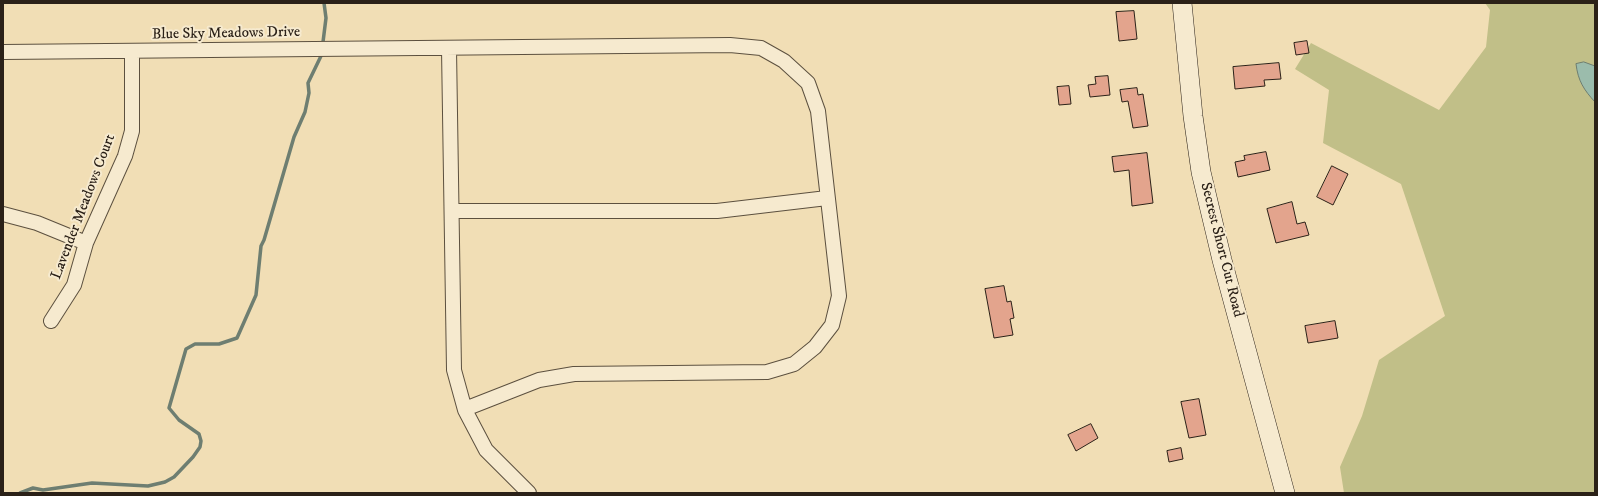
<!DOCTYPE html>
<style>
body{margin:0}
#map{position:relative;width:1598px;height:496px;overflow:hidden;background:#f1deb5;font-family:"IM FELL DW Pica",serif}
canvas{display:block}
.frame{position:absolute;inset:0;border:4px solid #2b2118;pointer-events:none}
</style>
<div id="map">
<canvas width="1598" height="496"></canvas>
<div class="frame"></div>
</div>
<script>
const c = document.querySelector('canvas').getContext('2d');
c.lineJoin = 'round';
function fillPath(path, color) { c.fillStyle = color; c.fill(path, 'evenodd'); }
function stroke(path, color, width, dash) { c.strokeStyle = color; c.lineWidth = width; c.lineCap = dash ? 'butt' : 'round'; c.setLineDash(dash || []); c.stroke(path); }
function label(font, color, halo, rows, align = 'center') {
  c.font = font + ' "IM FELL DW Pica",serif'; c.lineWidth = 4; c.setLineDash([]); c.textBaseline = 'middle'; c.strokeStyle = halo; c.fillStyle = color; for (const [text, x, y, turn = 0] of rows) {
    c.save(); c.translate(x, y); c.rotate((+turn || 0) * Math.PI / 180); c.textAlign = isNaN(turn) ? turn : align; if (halo) c.strokeText(text, 0, 0); c.fillText(text, 0, 0); c.restore();
  }
}
const green = new Path2D(`
 M1485,3H1595V493H1344L1340,467L1362,416L1379,360L1445,316L1401,184L1323,143L1329,90L1295,69L1311,43L1439,110L1486,47L1490,10Z`);
const water = new Path2D(`
 M1584,62L1595,66V102C1584,90 1578,81 1576,64Z`);
const stream = new Path2D(`
 M323,42L326,18L324,3
 M20,493L33,488L43,490L92,483L148,486L165,482L174,477L193,457L200,447L201,441L199,434L179,420L169,408L186,349L195,344H219L237,338L256,295L261,246L264,240L294,137L305,112L309,93L308,83L321,56`);
const building = new Path2D(`
 M1134,11L1137,39L1119,41L1116,12Z
 M1307,41L1309,53L1296,55L1294,43Z
 M1279,63L1281,79L1264,80L1265,86L1235,89L1233,67Z
 M1108,76L1110,95L1090,97L1088,85L1096,84L1095,77Z
 M1069,86L1071,104L1059,105L1057,87Z
 M1137,88L1138,95L1143,94L1148,126L1133,128L1128,101L1122,102L1120,90Z
 M1266,152L1270,170L1238,177L1235,162L1245,160L1244,156Z
 M1147,153L1153,203L1132,206L1129,170L1114,172L1112,157Z
 M1332,166L1348,174L1333,205L1317,197Z
 M1292,202L1297,224L1305,222L1309,235L1276,243L1267,209Z
 M1004,286L1007,302L1011,301L1014,318L1010,319L1013,335L994,338L985,289Z
 M1335,321L1338,338L1308,343L1305,326Z
 M1199,399L1206,435L1189,438L1181,402Z
 M1091,424L1098,438L1076,451L1068,435Z
 M1181,448L1183,459L1169,462L1167,451Z`);
const street = new Path2D(`
 M449,49L454,370L465,410L486,450L529,493
 M3,52L730,45L761,48L784,61L808,83L818,111L839,296L832,325L815,347L794,364L767,372L574,374L539,380L465,409
 M452,211H717L827,198
 M3,214L37,223L86,243
 M51,321L74,285L86,243L125,156L132,131V52`);
const secondary = new Path2D(`
 M1182,3L1193,116L1201,172L1222,260L1285,493`);
const streetNames = [
 ["Blue Sky Meadows Drive",226,34,-1],
 ["Lavender Meadows Court",84,207,-69],
 ["Secrest Short Cut Road",1221,250,76]
];
fillPath(green, '#c1bf88');
fillPath(water, '#9bbcac');
stroke(water, '#6e7e71', 1);
stroke(stream, '#6e7e71', 3.5);
fillPath(building, '#e3a48d');
stroke(building, '#2b2118', 1);
stroke(street, '#5c503f', 16);
stroke(secondary, '#2b2118', 20);
stroke(street, '#f6eacf', 14);
stroke(secondary, '#f6eacf', 19);
label('15px', '#2b2118', '#f6eacf', streetNames);
</script>
